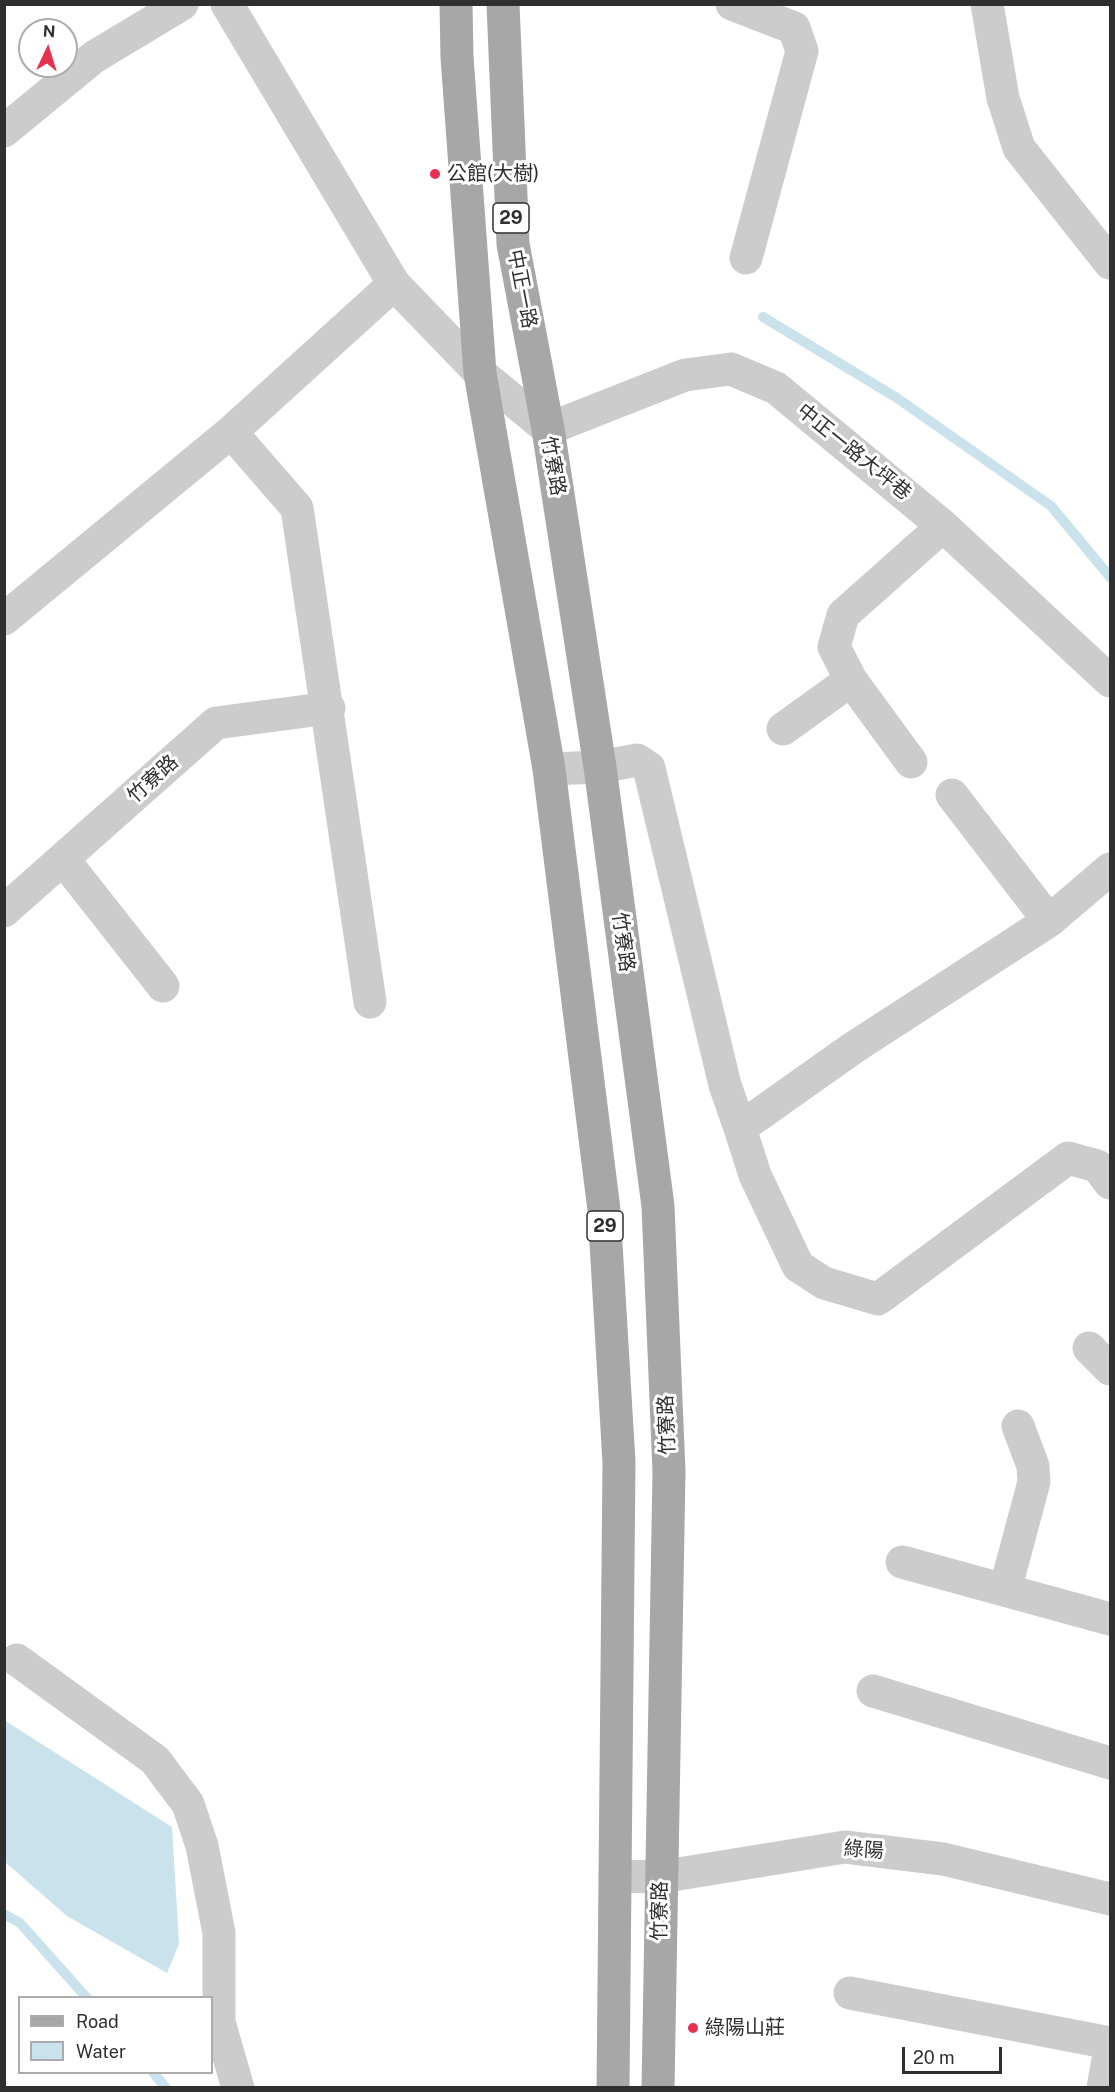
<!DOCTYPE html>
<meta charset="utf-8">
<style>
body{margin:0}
#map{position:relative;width:1115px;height:2092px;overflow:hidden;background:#fff;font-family:"Public Sans",sans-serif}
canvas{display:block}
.frame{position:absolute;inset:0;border:6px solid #2f2f2f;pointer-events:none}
.legend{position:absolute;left:18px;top:1996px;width:195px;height:78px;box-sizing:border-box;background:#fff;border:2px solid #acacac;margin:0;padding:8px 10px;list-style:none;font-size:18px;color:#2f2f2f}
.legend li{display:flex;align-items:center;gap:12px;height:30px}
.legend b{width:30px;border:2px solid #acacac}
.north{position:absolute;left:18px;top:18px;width:60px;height:60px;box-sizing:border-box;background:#fff;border:2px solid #acacac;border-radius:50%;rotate:4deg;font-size:16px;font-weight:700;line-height:24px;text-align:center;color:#2f2f2f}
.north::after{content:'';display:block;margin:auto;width:21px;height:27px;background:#e7314f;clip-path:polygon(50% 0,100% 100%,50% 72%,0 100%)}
.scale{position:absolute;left:902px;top:2047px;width:100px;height:27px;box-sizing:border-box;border:3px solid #2f2f2f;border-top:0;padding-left:8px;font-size:18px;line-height:21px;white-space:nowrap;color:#2f2f2f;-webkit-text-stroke:4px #fff;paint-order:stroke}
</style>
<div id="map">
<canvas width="1115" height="2092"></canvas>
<div class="frame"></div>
<ul class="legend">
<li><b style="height:8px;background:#a7a7a7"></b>Road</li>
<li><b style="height:16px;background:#c9e2ec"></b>Water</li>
</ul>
<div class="north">N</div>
<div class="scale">20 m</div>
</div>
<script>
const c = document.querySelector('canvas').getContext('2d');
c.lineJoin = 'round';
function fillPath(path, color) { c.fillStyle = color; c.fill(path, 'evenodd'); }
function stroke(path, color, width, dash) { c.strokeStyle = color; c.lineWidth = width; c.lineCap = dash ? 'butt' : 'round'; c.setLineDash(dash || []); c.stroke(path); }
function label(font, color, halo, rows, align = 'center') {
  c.font = font + ' "Public Sans","Noto Sans TC",sans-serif'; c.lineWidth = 6; c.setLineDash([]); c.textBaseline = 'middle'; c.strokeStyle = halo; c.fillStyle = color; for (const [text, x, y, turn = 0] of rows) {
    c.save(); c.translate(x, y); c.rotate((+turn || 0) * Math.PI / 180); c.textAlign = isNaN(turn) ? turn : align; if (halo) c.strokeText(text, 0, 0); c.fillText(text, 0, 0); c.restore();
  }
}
const water = new Path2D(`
 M4,1720L172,1827L179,1944L167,1973L67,1916L5,1862Z`);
const stream = new Path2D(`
 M763,317L897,398L1051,506L1110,577
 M4,1914L20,1923L87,1998
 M153,2072L166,2088`);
const minor = new Path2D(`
 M227,4L394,284
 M732,4L794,28L802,51L746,258
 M987,4L1003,98L1019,148L1110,263
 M4,131L94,57L182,4
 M231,432L297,508L370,1002
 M4,619L231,432L394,284L480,373L548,429L685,375L731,369L776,388L943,526L1110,681
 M783,729L851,680
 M911,762L851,680L834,647L843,615L943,526
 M549,769L600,767L637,760L649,768L725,1085L740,1128L853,1048L1049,921L1110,869
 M952,795L1049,921
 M63,859L163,986
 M4,911L216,723L329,708
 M740,1128L755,1175L798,1266L824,1283L878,1299L1068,1158L1097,1166L1110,1183
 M1089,1348L1110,1369
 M902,1562L1110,1619
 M1005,1590L1034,1482L1033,1466L1018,1426
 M17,1660L155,1760L188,1804L202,1846L219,1933V2022L238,2088
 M873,1691L1110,1763
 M615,1876L660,1877L845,1847L943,1859L1110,1899
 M850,1993L1110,2043
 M1103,2088L1110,2049`);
const major = new Path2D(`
 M456,4L457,57L480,373L549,769L604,1210L619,1462L613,2088
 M503,4L513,244L548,429L600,767L658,1206L669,1472L658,2088`);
const markers = [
 [435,174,6,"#e7314f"],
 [693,2028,6,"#e7314f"]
];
const shields = [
 [511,218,36],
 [605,1226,36]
];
const shieldNames = [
 ["29",511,218],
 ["29",605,1226]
];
const poiNames = [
 ["公館(大樹)",447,174],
 ["綠陽山莊",705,2028]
];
const streetNames = [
 ["中正一路",522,289,79],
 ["中正一路大坪巷",854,452,39],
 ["竹寮路",553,466,80],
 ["竹寮路",153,779,-42],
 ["竹寮路",623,942,82],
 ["竹寮路",667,1425,-92],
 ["綠陽",864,1850,4],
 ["竹寮路",660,1911,-89]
];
fillPath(water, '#c9e2ec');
stroke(stream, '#c9e2ec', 10);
stroke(minor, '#ccc', 33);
stroke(major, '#a7a7a7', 33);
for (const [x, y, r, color] of markers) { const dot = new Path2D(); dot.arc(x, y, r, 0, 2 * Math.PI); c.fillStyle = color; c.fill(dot); stroke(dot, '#fff', 2); }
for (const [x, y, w] of shields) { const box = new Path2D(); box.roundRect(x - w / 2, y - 15, w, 30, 4.5); c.fillStyle = '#fff'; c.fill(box); stroke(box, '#2f2f2f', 1.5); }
label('bold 18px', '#2f2f2f', null, shieldNames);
label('20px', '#2f2f2f', '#fff', poiNames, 'left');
label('20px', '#2f2f2f', '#fff', streetNames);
</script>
